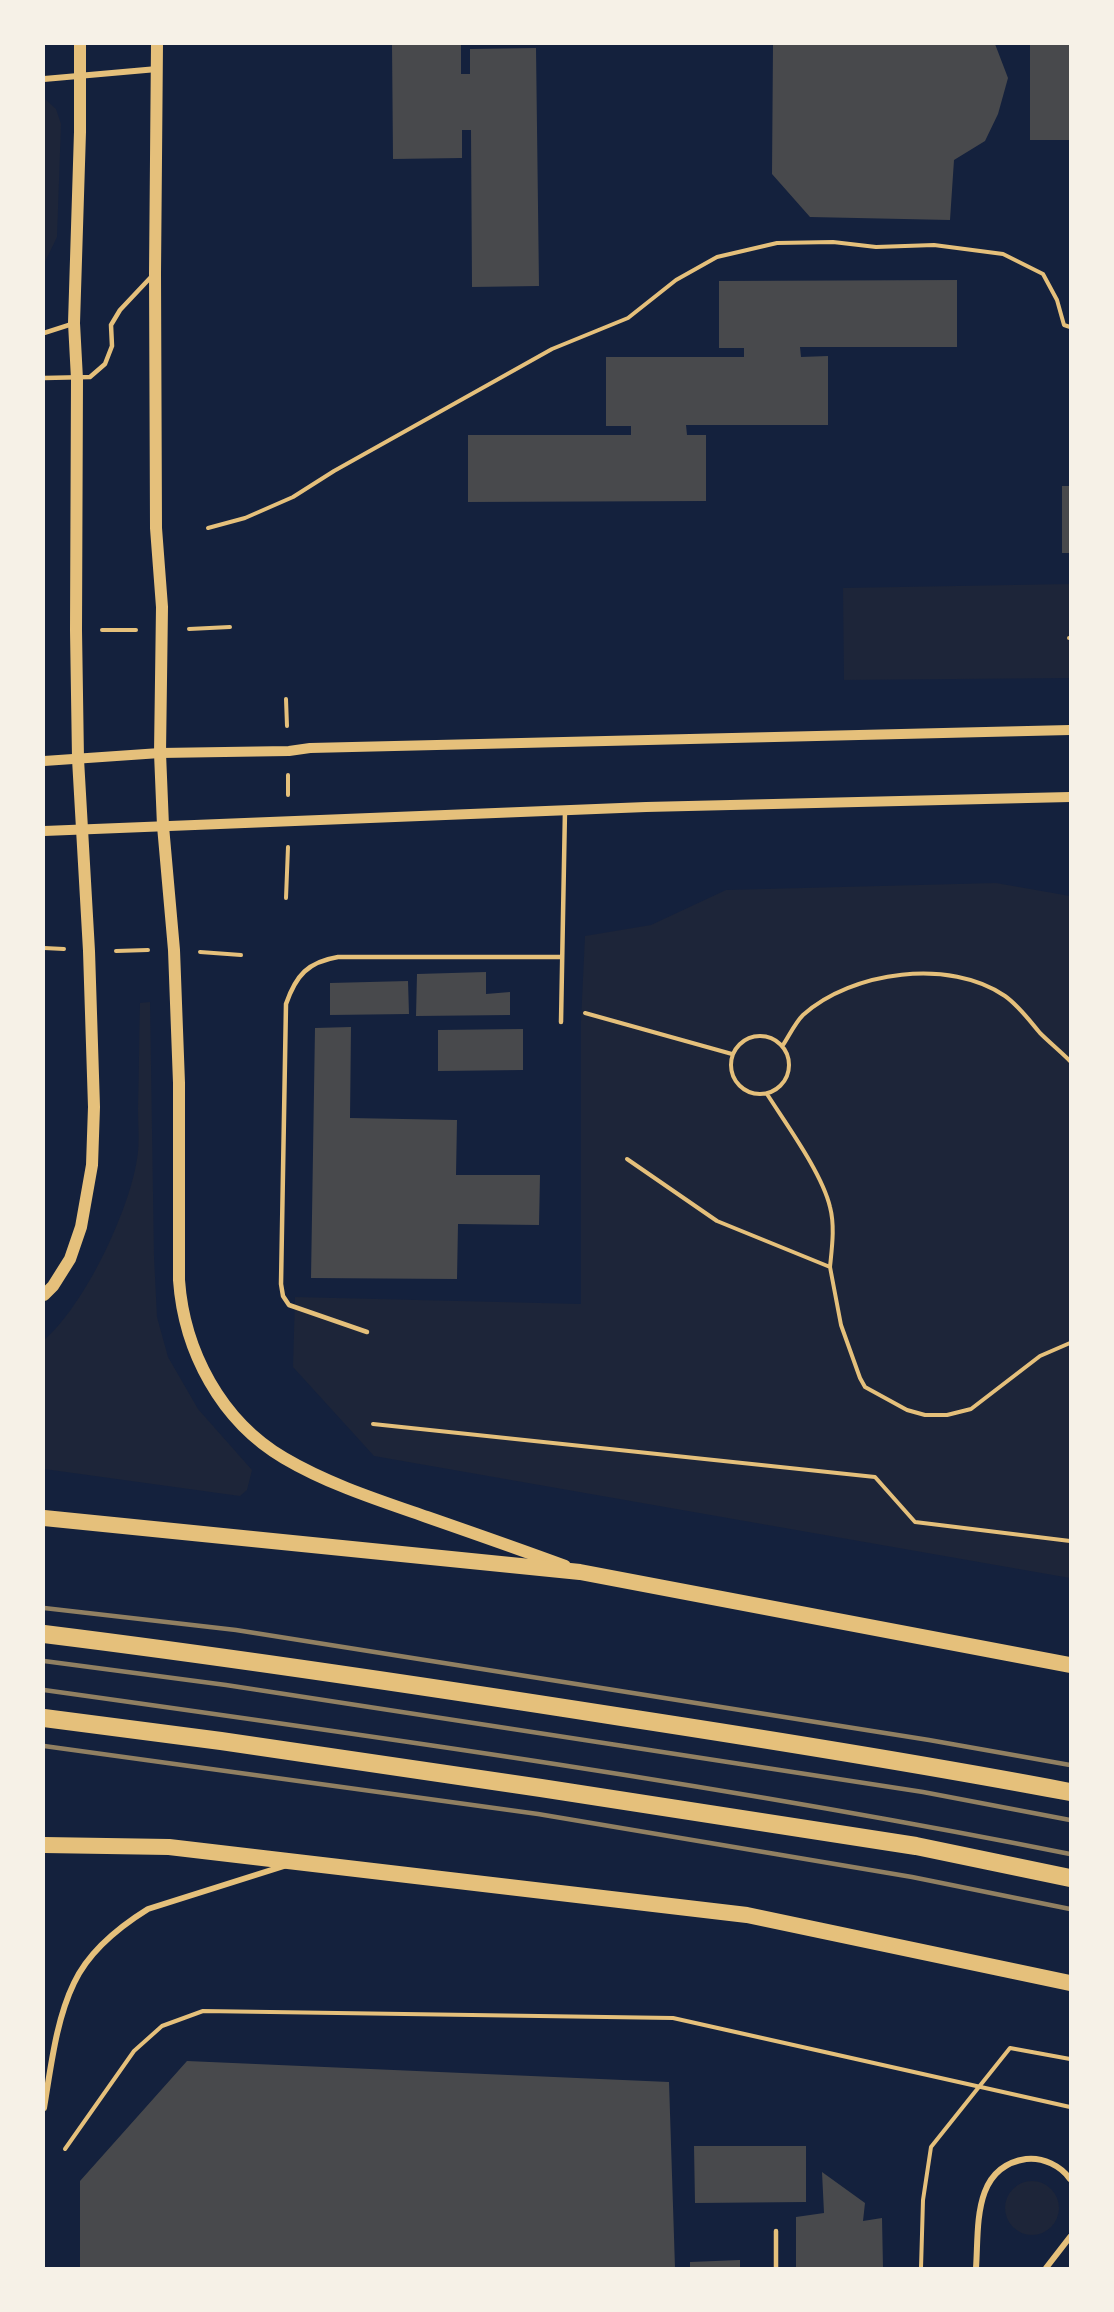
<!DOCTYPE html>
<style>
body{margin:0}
#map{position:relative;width:1114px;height:2312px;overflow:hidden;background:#14213d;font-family:Ubuntu,sans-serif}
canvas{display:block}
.frame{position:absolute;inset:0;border:45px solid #f6f1e7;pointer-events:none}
</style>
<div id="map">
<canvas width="1114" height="2312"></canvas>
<div class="frame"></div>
</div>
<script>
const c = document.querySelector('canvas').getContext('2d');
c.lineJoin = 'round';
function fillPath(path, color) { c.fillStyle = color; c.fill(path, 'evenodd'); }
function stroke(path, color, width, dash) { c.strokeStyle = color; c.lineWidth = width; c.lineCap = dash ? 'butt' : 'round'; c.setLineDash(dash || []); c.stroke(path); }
const green = new Path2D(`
 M44,98L56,109L61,124L57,237L44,264Z
 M1070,584V678L844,680L843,588Z
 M996,883L1070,896V1578L374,1456L293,1367L295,1297L581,1304V1021L585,936L651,925L726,890Z
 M150,1002L154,1257L157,1317L168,1357L198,1409L252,1470L247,1490L240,1496L44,1469V1340C84,1306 129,1212 137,1159C140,1143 138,1125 138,1109C139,1074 139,1039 140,1003Z
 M1005 2208a27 27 0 1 1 54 0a27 27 0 1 1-54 0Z`);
const building = new Path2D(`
 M392,44H461V74H470V49L536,48L539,286L472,287L471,130H462V158L393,159Z
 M773,44H995L1008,78L998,114L985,141L954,160L950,220L810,217L772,174Z
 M1030,44H1070V140H1030Z
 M957,280V347H800L801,357L828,356V425H686L687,435H706V501L468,502V435H631V426H606V357H744V348H719V281Z
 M1062,486H1070V553H1062Z
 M486,972V994L510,992V1015L416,1016L417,974Z
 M408,981L409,1014L330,1015V983Z
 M351,1027L350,1118L457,1120L456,1175H540L539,1225L458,1224L457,1279L311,1278L315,1028Z
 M523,1029V1070L438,1071V1030Z
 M187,2061L669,2082L675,2268H80V2181Z
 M694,2146H806V2202L695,2203Z
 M822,2172L865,2203L863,2221L882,2218L883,2268H796V2217L824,2213Z
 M740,2260V2268H690V2262Z`);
const path = new Path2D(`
 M208,528L245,518L293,497L334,471L552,349L628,318L676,280L717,257L777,243L833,242L876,247L934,245L1003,254L1043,274L1057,300L1064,325L1070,327
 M189,629L230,627
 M102,630H136
 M1069,638H1070
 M286,699L287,726
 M288,795V775
 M286,898L288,847
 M44,948L64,949
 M116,951L148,950
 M200,952L241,955
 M585,1013L732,1054
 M731 1065a29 29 0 1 1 58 0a29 29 0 1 1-58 0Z
 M783,1045C789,1036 795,1023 803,1015C852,971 950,958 1005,996C1019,1006 1029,1020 1040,1033C1049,1042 1060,1051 1070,1061
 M767,1094C786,1124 822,1173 830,1207C835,1226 832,1247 830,1267
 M627,1159L717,1221L830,1267L841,1325L860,1378L865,1387L907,1410L925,1415H947L971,1409L1040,1356L1070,1343
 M373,1424L875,1477L915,1522L1070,1541
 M65,2149L134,2051L162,2026L203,2011L673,2018L1070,2107
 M921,2268L923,2200L931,2147L1010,2048L1070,2059`);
const service = new Path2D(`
 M44,333L72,324
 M44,378L90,377L105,364L112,346L111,325L120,310L152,276
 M561,1022L565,810
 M367,1332L289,1305L283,1296L281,1284L286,1004C296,975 308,962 338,957H562
 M776,2231V2268`);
const minor = new Path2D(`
 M44,79L157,69
 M44,2108C51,2067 56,2020 74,1983C89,1951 119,1927 148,1909L284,1866
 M976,2268C979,2227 972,2167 1026,2159C1043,2157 1061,2166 1070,2179
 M1046,2268L1070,2237`);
const tertiary = new Path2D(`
 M44,761L160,753L289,751L310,748L1070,730
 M44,831L646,807L1070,797`);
const secondary = new Path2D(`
 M157,44L155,273L156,528L162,607L160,753L163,826L174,950L179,1083V1280C184,1351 221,1421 284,1458C328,1484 378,1500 427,1517C473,1533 519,1549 565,1566
 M44,1295L53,1286L70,1259L81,1227L92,1165L94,1107L89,951L78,759L76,630L77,379L74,323L80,132V44`);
const trunk = new Path2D(`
 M44,1518L580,1572L1070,1665
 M44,1845L169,1847L747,1915L1070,1983`);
const motorway = new Path2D(`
 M44,1634C237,1658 430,1687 622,1717C772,1740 922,1764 1070,1792
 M44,1718L221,1741L541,1788L916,1846L1070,1878`);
const rail = new Path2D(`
 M44,1608L236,1630L929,1740L1070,1765
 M44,1661L226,1685L923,1792L1070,1820
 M44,1690C387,1738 730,1786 1070,1854
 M44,1746L538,1814L912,1877L1070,1909`);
fillPath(green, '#1d2539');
fillPath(building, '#48494c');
stroke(path, '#e5c07b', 4);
stroke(service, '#e5c07b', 4.5);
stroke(minor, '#e5c07b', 6);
stroke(tertiary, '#e5c07b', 10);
stroke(secondary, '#e5c07b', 12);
stroke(trunk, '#e5c07b', 16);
stroke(motorway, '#e5c07b', 18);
stroke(rail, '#918062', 4.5);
</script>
